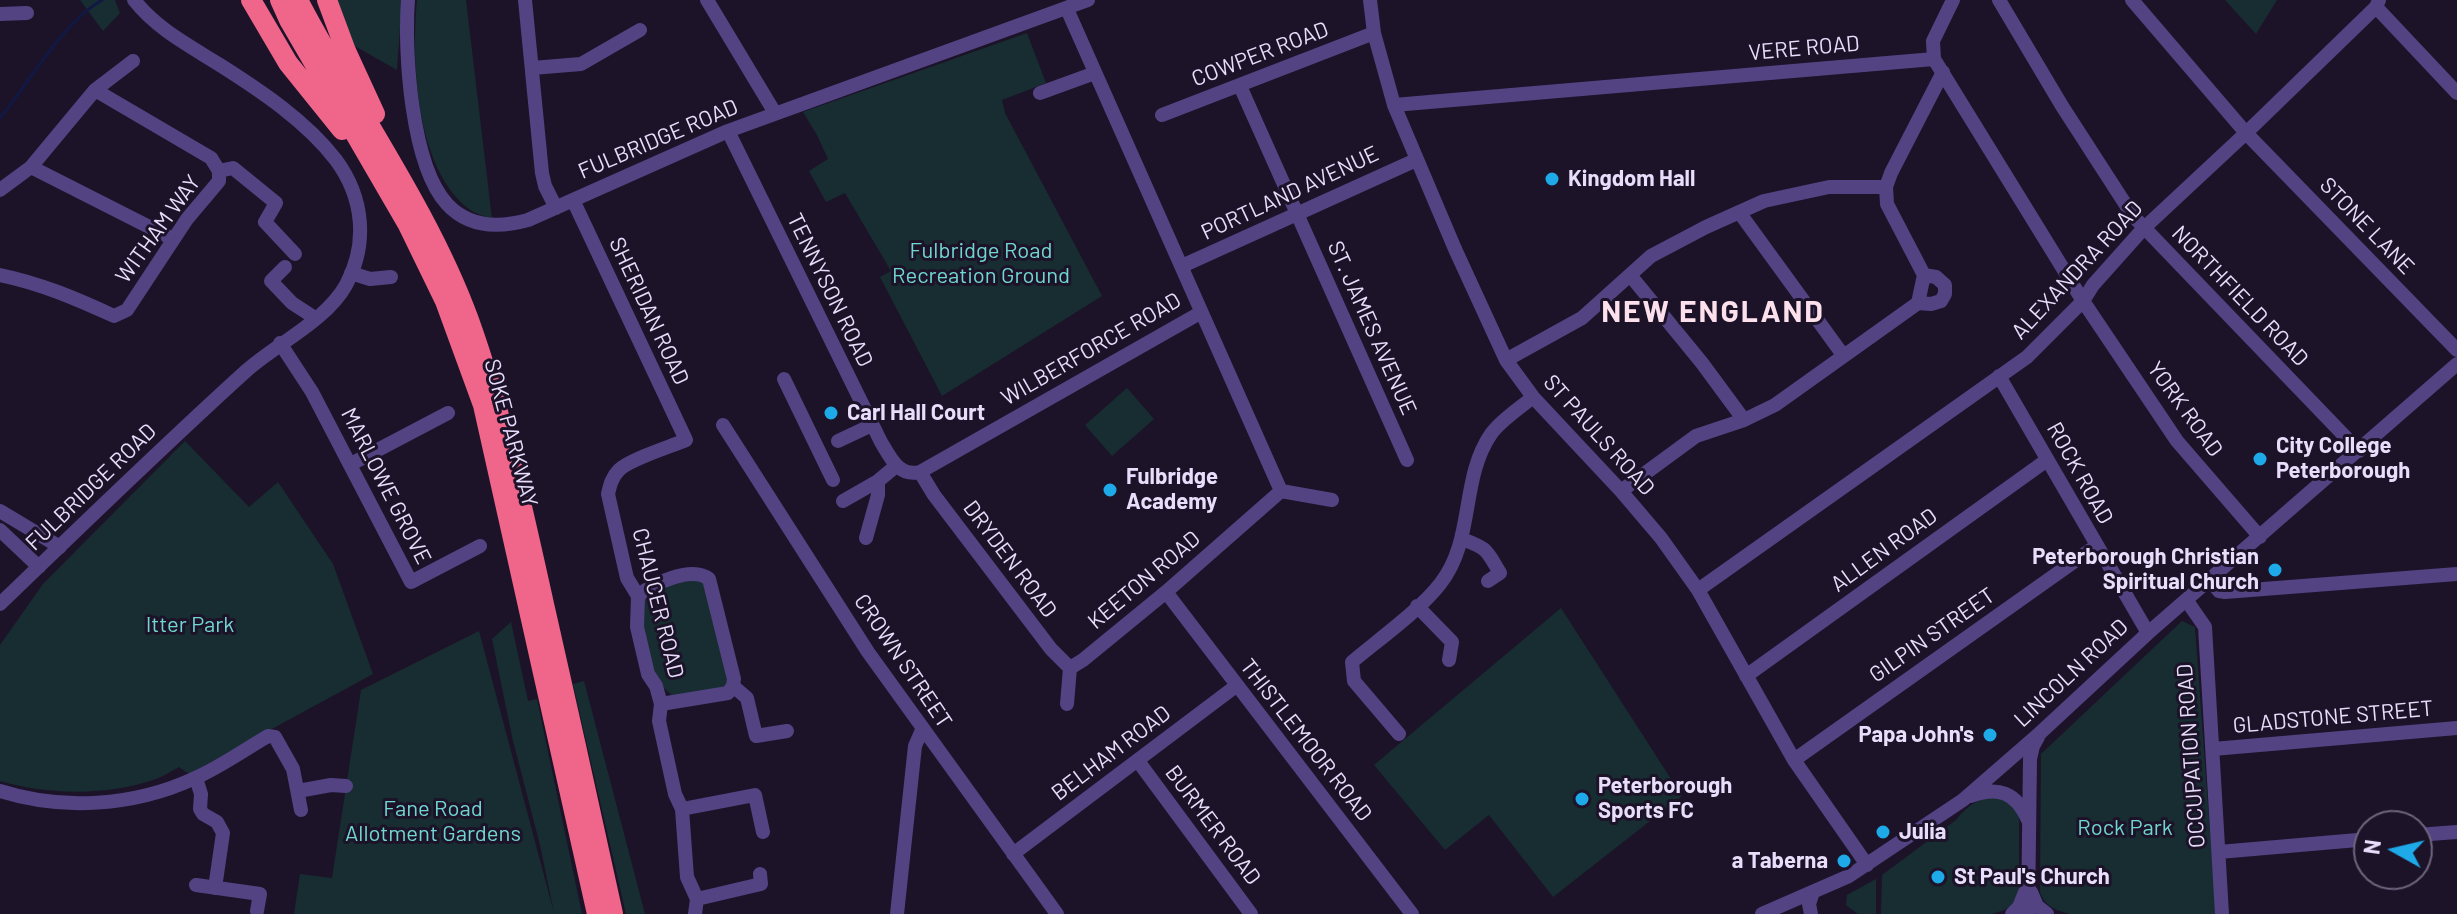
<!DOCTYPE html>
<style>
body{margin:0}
#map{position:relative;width:2457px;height:914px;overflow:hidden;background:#1c1329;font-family:Barlow,sans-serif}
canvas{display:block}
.north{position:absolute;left:2353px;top:810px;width:80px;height:80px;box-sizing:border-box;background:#1c1329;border:2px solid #6e647d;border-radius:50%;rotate:278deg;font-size:22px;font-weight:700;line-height:32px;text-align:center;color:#e8defc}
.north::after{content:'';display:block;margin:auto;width:28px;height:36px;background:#1ea9e8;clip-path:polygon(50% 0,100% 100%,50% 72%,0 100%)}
</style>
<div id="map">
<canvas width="2457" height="914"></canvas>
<div class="north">N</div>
</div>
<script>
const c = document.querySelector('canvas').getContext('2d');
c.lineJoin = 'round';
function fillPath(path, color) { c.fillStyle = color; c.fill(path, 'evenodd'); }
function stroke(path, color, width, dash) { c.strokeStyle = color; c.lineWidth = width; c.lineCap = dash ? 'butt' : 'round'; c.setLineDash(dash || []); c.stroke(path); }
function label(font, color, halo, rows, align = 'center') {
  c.font = font + ' Barlow,sans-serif'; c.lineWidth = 6; c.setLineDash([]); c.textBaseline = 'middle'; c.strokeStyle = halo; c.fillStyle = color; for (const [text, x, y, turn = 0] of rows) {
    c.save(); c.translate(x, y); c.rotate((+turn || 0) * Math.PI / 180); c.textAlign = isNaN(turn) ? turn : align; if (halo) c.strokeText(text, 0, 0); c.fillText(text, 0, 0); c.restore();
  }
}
const green = new Path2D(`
 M80,0H115L120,13L103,31Z
 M334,0H402L397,70L346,41Z
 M417,0H466L492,219C485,216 475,214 469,209C416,169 411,62 417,0Z
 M2225,0H2277L2256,34Z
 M1027,33L1046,83L1002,100L1005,113L1102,296L942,396L880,277L891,271L845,193L826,202L809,171L828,159L817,135L803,112Z
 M1127,388L1154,419L1112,456L1085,425Z
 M185,441L249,507L278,482L333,564L373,674L189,774L179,767C171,771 164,776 156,779C109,796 48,795 0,781V645L43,584Z
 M705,580L728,676L727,686L675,698C667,691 659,684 654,675C645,658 633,604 650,592C665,580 687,582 705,580Z
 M1561,608L1682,796L1553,897L1489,815L1445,850L1374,765Z
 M2182,621L2195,627L2216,914H2070C2056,910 2045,907 2040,892L2041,754Z
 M511,622L528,701L537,699L582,914H294L300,874L332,878L361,690L479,631L554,913L540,845L513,741L492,639Z
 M584,681L645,914H626L573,684Z
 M1996,797C2007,801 2013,806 2019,816V896C2015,907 2002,911 1992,914H1881L1882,875L1956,820C1967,806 1978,798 1996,797Z
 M1876,879V914H1858L1846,905L1847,895Z`);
const stream = new Path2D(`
 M0,118C30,82 61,24 102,0`);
const minor = new Path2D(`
 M408,0C404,51 411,165 447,204C469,228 499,228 528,220L728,131L1088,0
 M525,0L542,173L545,186L556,208
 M707,0L775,113
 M1370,0L1374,33L1394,105L1455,249L1506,360L1533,397L1621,491L1661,538L1698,590L1794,760L1867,865
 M1999,0L2062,106L2133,216L2359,451
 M2132,0L2246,133L2457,350
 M2376,7L2457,93
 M1067,9L1281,491
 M0,14L27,13
 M1934,59L1933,41L1953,0
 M532,68L581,64L640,30
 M1240,86L1407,460
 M95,90L211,158L219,171
 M1040,93L1095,73
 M1394,105L1934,59L2083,301L2177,441L2260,537
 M1162,115L1374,33
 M728,131L881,442C891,459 899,477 920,472L1200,313
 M31,167L173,239
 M0,190L31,167L95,90L133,61
 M573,200L686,440C670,447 630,459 619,470C612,477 610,485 608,494L627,578L638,596L637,627L648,674L656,686L661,704L659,721L675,794L682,809L687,877L697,899L695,914
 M1739,212L1843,355
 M1182,266L1416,160
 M285,267L271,281L292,303L315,318
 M351,273L370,279L391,277
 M0,275C40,283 77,299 114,316L127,310L187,219L219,181V171L233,168L276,203L265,222L295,254
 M1630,275L1702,363L1744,420
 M1924,275L1936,277L1945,285V294L1941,301L1931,304L1918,303L1924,275L1887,204L1886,187L1891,173L1943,72
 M280,343L312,392L411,582L480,546
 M1506,360L1582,318L1651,256L1706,227L1764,201L1829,187H1886
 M1999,376L2148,633
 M784,379L833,480
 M723,425L868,652L1057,914
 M838,441L872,425
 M351,464L448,413
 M920,472L934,495L1051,649L1070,668
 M1281,491L1332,500
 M1621,491L1696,436L1744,420L1775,405L1918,303
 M843,501L878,481L896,466
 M0,511L60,547
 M0,530L39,567
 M866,538L878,495V481
 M1462,539C1489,549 1486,550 1500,573L1488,581
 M2210,580L2219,591L2225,592L2457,574
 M1698,590L2027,357L2083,301L2093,285L2143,229L2246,133L2376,7L2379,0
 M1166,592L1412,914
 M638,596C652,584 692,565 709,579L734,679L733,686L728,693L661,704
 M2187,601L2205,627L2222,914
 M0,604C81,526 162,447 246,371C276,344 326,321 346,285C368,244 364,198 336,160C306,121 261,91 220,65C188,45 157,29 134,0
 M1417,606L1452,642L1449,660
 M1070,668L1083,660L1166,592L1281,491
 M1746,676L2047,460
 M733,686L747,698L756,736L787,731
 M1067,704L1070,668
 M1399,734L1354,681L1352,662C1378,640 1420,610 1440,584C1475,540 1460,479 1491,434C1501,420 1520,408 1533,397
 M2213,749L2457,728
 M1794,760L2096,546
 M1138,761L1251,914
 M196,778L201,794L200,809L203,814L217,822L223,833L215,888
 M0,791C62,811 134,806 193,779C219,768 244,750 268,736L275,737L293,769L301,810
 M298,791L331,785L346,786
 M1971,796C1998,786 2016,792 2028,820
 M682,809L755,795L763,832
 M2417,835L2457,832
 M2219,852L2369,839
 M1013,854L1236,686
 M196,885L260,894L257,911
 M2031,892L2037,906L2047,914
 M697,899L761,884L760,874
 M897,914L915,746L922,730
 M1762,914L1849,876L1963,800L2040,733L2148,633L2457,364
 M1811,914L1809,904L1813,892
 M2012,914L2019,907L2025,892
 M2028,914L2030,759L2033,746L2038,737`);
const highway = new Path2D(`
 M251,0L288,63L342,130
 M280,0L289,20L408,225L445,301L483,405L597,914
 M298,0C353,106 428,208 469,320C503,415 524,514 546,613C569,713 591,814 613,914
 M327,0L346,51L375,114`);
const markers = [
 [1552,179,8,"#1ea9e8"],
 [831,413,8,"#1ea9e8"],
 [2260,459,8,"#1ea9e8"],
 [1110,490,8,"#1ea9e8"],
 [2275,570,8,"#1ea9e8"],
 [1990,735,8,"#1ea9e8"],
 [1582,799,8,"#1ea9e8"],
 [1883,832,8,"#1ea9e8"],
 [1844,861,8,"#1ea9e8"],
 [1938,877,8,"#1ea9e8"]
];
const streetNames = [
 ["VERE ROAD",1804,48,-5],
 ["COWPER ROAD",1260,54,-21],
 ["FULBRIDGE ROAD",658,139,-23],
 ["PORTLAND AVENUE",1290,193,-25],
 ["STONE LANE",2367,226,46],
 ["WITHAM WAY",158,229,-54],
 ["ALEXANDRA ROAD",2077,270,-47],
 ["TENNYSON ROAD",830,290,64],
 ["NORTHFIELD ROAD",2240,296,46],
 ["SHERIDAN ROAD",649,311,65],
 ["ST. JAMES AVENUE",1372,328,66],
 ["WILBERFORCE ROAD",1091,349,-30],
 ["YORK ROAD",2185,409,54],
 ["SOKE PARKWAY",511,433,75],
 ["ST PAULS ROAD",1599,435,48],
 ["ROCK ROAD",2080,473,61],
 ["MARLOWE GROVE",386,486,63],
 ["FULBRIDGE ROAD",91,487,-44],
 ["ALLEN ROAD",1884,550,-36],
 ["DRYDEN ROAD",1010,559,53],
 ["KEETON ROAD",1144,580,-40],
 ["CHAUCER ROAD",658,603,76],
 ["GILPIN STREET",1932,635,-35],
 ["CROWN STREET",903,661,56],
 ["LINCOLN ROAD",2071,673,-43],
 ["GLADSTONE STREET",2333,717,-5],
 ["THISTLEMOOR ROAD",1306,740,52],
 ["BELHAM ROAD",1111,753,-37],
 ["OCCUPATION ROAD",2191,756,-94],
 ["BURMER ROAD",1213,825,53]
];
const poiNames = [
 ["Kingdom Hall",1568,179],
 ["Carl Hall Court",847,413],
 ["City College",2276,446],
 ["Peterborough",2276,471],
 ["Fulbridge",1126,477],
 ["Academy",1126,502],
 ["Peterborough Christian",2259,557,"right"],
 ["Spiritual Church",2259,582,"right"],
 ["Papa John's",1974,735,"right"],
 ["Peterborough",1598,786],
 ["Sports FC",1598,811],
 ["Julia",1899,832],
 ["a Taberna",1828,861,"right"],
 ["St Paul's Church",1954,877]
];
const parkNames = [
 ["Fulbridge Road",981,251],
 ["Recreation Ground",981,276],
 ["Itter Park",190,625],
 ["Fane Road",433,809],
 ["Allotment Gardens",433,834],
 ["Rock Park",2125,828]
];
const districtNames = [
 ["NEW ENGLAND",1713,312]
];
fillPath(green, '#172d32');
stroke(stream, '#111844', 3);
stroke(minor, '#534383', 14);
stroke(highway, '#f0658a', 20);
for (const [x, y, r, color] of markers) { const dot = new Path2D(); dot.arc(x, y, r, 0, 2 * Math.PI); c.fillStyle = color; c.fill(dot); stroke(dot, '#1c1329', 3); }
label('22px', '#e8defc', '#1c1329', streetNames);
label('bold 22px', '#e8defc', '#1c1329', poiNames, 'left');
label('22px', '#70d6d2', '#1c1329', parkNames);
c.letterSpacing = '2px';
label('bold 30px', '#fce0ec', '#1c1329', districtNames);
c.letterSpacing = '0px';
</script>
